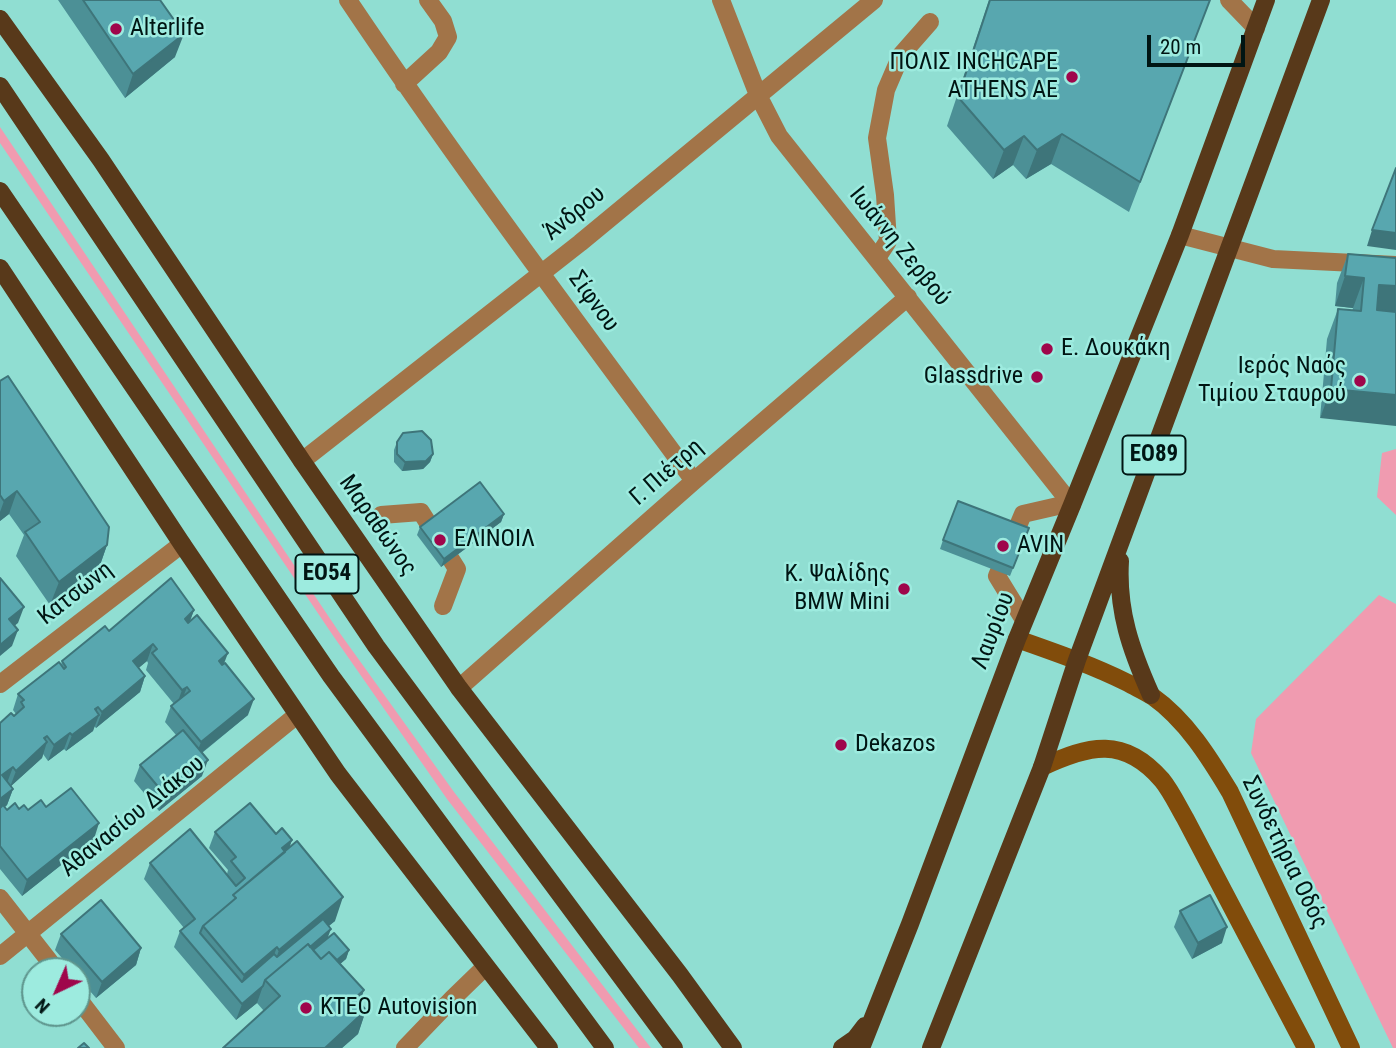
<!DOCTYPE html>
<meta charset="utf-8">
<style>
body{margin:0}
#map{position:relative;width:1396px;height:1048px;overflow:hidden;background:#90ded2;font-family:"Roboto Condensed",sans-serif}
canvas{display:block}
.north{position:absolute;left:21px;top:957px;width:70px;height:70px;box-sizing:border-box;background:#9debdf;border:2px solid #5e958d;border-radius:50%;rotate:224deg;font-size:19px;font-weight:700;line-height:28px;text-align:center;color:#001513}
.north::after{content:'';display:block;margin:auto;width:24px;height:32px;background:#9f064b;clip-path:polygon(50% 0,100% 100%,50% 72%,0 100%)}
.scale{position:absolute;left:1147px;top:35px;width:98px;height:32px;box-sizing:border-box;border:4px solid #001513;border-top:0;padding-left:9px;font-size:21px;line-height:24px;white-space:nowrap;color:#001513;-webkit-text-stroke:5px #9debdf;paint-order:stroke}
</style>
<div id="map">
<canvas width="1396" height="1048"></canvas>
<div class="north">N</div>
<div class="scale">20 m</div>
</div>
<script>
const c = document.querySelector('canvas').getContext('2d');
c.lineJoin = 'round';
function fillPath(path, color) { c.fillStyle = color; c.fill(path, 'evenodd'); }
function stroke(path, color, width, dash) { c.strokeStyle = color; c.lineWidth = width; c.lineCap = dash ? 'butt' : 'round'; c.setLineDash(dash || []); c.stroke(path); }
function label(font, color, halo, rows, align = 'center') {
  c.font = font + ' "Roboto Condensed",sans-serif'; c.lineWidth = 5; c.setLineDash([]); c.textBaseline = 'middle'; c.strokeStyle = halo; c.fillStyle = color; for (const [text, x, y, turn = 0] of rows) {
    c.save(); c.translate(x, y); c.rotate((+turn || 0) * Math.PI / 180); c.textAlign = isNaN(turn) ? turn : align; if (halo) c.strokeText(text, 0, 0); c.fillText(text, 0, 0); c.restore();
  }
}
const green = new Path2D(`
 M0,127L339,632L454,792L651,1048H639L447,799L334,637L0,143Z
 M1396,449V515L1377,497L1382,453Z
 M1379,595L1396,604V1048H1393L1251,753L1256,719Z`);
const lane = new Path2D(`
 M877,258L888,241L885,195L877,138L886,90L901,55L930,22
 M381,515L421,512L457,569L443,606
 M1024,620L997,576L1023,514L1071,503`);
const street = new Path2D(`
 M348,0C458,164 577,322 694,481
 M721,0L758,95L779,136L1072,505
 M1229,0L1256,28
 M404,84L439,52L448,37L443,21L428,0
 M1180,235L1273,259L1396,265
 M302,461L580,243L874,0
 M0,684L182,544
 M459,688L694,481L908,297
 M0,898L57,971
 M0,956L297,715
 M77,997L116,1048
 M405,1048L452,999L485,967`);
const secondary = new Path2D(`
 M1017,639C1054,652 1092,665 1128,683C1135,687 1144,691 1152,696C1186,720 1209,757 1230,792L1351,1048
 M1042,767C1089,745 1124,736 1162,780C1171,791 1178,806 1185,818L1306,1048`);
const primary = new Path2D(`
 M0,19L101,160L302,461L459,688L680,975L733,1048
 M0,86L376,646L674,1048
 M0,191L331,676L605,1048
 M0,268L182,544L338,774L549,1048
 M1120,561C1117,611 1131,650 1151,695
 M842,1048L855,1039L865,1026
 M861,1048L910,924L1017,639L1072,505L1180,235L1266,0
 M931,1048L1042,767L1077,660L1321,0`);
const wall = new Path2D(`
 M58,0H160L175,57L125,98Z
 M989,0H1210L1129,212L1051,164L1026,179L1013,165L993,179L947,126Z
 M1348,254L1396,258L1320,418L1327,339L1338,309L1352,311L1353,308L1335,306L1337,283Z
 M0,381L107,545L99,568L50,605L16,556L24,535L9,514L0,521Z
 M397,442L433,454L430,462L423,469L402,471L394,462V450Z
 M504,514L501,522L441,567L417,535L420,527Z
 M1029,528L1010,576L940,549L943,540Z
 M194,610L190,621L224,663L248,715L202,753V776L159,811L134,781L140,765L176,735L165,722L171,706L174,704L146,670L148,663L147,661L138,668L145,676L140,692L96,728L94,726L93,731L66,751L64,749L48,761L43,754L42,758L11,786L13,789L7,805L5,807L7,810L19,809L28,810L46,807L94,839L22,896L0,869V723L16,714L13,710L18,694L61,665L62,661L109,631Z
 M215,832L276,834L292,840L289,848L335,921L328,926V937L349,950L346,959L340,964L364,990L359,1003L366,1010L358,1034L342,1048H223L264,1011L257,1003L236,1020L174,947L180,931L184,928L144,879L150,863L227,874L228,870L209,848Z
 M1180,911L1222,943L1192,959L1174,927Z
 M61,934L141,948L136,965L96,998L77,976V971H73L55,950Z`);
const shadedWall = new Path2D(`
 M184,34L175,57L125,98L133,74Z
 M1062,134L1051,164L1026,179L1037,150Z
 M1024,136L1013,165L993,179L1004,150Z
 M1372,230L1396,233V250L1367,246Z
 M1345,276L1364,278L1353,308L1335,306Z
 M1379,285L1396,286V317L1369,315Z
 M1331,389L1396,395V426L1320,418Z
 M433,454L430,462L423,469L402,471L405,462Z
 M17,491L9,514L0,521V512L4,501Z
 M504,514L501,522L441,567L444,559Z
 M107,545L99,568L50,605L59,582Z
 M24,607L18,623L3,635L9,619Z
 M194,610L188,626L185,619Z
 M18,630L12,646L0,656V645Z
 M153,644L147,661L127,678L133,661Z
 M228,653L222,669L219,661Z
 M145,676L140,692L96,728L102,712Z
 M187,687L181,703L176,707L182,690Z
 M254,699L248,715L195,758L201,742Z
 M98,707L94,718L99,715L93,731L66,751L72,735L95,709Z
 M70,733L64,749L48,761L54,745Z
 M47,736L43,746L47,742L42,758L10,787L16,771Z
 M208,760L202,776L159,811L165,795Z
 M13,767L7,783L2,775Z
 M13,789L7,805L0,811V799Z
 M99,823L94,839L22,896L27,880Z
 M292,840L281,871L282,848Z
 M343,897L335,921L271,974L279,950Z
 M1227,927L1222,943L1192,959L1198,943Z
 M331,929L325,945L268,982Z
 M277,947L268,971L236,998L244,975Z
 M141,948L136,965L96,998L102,982Z
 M349,950L346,959L324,978L327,969Z
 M263,986L257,1003L236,1020L242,1004Z
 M364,990L356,1013L355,998Z
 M366,1010L358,1034L342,1048H325Z`);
const building = new Path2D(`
 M83,0H160L184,34L133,74Z
 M990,0H1210L1140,182L1062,134L1037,150L1024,136L1004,150L958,97Z
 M1396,168V233L1372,230Z
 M1348,254L1396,258V286L1379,285L1377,310L1396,312V395L1331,389L1338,309L1361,311L1364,278L1345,276Z
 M8,376L109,527L107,545L59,582L25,532L40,522L17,491L4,501L0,495V381Z
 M422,431L431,440L433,454L426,461L405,462L397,454V442L403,433Z
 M480,482L504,514L444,559L420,527Z
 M958,501L1029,528L1013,568L943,540Z
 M0,578L24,607L9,619L18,630L0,645Z
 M171,578L194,610L185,619L188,623L197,615L228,653L219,661L222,665L225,663L254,699L201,742L171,706L190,691L187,687L182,690L152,653L157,649L153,644L133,661L145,676L102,712L98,707L95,709L99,715L72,735L70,733L54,745L47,736L44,738L47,742L16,771L13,767L2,775L13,789L0,799V723L11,713L14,716L24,707L21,702L24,700L18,694L59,662L64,669L66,667L62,661L105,626L109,631Z
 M183,730L208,760L165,795L140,765Z
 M71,788L99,823L27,880L0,846V808L3,805L7,810L15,803L19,809L24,805L28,810L41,800L46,807Z
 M250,803L276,834L282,828L292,840L282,848L285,852L233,895L236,898L203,926L200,933L242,982L274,954L277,957L323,919L331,929L310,947L308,944L265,980L263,986L242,1004L180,931L195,919L150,863L190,829L236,886L245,878L231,861L236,857L215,832Z
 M297,841L343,897L279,950L277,947L244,975L203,926L236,898L233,895Z
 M1210,895L1227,927L1198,943L1180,911Z
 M101,900L141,948L102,982L61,934Z
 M334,933L349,950L337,960L329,952L321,959L313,950Z
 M308,944L321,959L329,952L364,990L355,998L366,1010L325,1048H223L280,996L265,980Z
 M84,1043L89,1048H78Z`);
const markers = [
 [116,29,7,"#9f064b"],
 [1072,77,7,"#9f064b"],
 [1047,349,7,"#9f064b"],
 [1037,377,7,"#9f064b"],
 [1360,381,7,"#9f064b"],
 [440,540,7,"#9f064b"],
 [1003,546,7,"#9f064b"],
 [904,589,7,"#9f064b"],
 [841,745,7,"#9f064b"],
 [306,1008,7,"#9f064b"]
];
const shields = [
 [1154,455,63],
 [327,574,63]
];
const shieldNames = [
 ["ΕΟ89",1154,455],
 ["ΕΟ54",327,574]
];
const poiNames = [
 ["Alterlife",130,29],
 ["ΠΟΛΙΣ INCHCAPE",1058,63,"right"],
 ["ATHENS ΑΕ",1058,91,"right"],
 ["Ε. Δουκάκη",1061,349],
 ["Ιερός Ναός",1346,367,"right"],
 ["Τιμίου Σταυρού",1346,395,"right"],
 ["Glassdrive",1023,377,"right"],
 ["ΕΛΙΝΟΙΛ",454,540],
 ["AVIN",1017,546],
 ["Κ. Ψαλίδης",890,575,"right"],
 ["BMW Mini",890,603,"right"],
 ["Dekazos",855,745],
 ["ΚΤΕΟ Autovision",320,1008]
];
const streetNames = [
 ["Άνδρου",575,214,-39],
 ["Ιωάννη Ζερβού",899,247,51],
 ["Σίφνου",593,302,54],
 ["Γ. Πιέτρη",667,473,-41],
 ["Μαραθώνος",377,526,55],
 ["Κατσώνη",76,594,-38],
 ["Λαυρίου",994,631,-69],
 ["Αθανασίου Διάκου",133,817,-39],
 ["Συνδετήρια Οδός",1284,853,64]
];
fillPath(green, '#f09bb0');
stroke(lane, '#a27448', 18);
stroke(street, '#a27448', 18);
stroke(secondary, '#814c0b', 18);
stroke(primary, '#58391a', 18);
fillPath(wall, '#4c9096');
fillPath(shadedWall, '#3e757a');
fillPath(building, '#58a7af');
stroke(building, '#3e757a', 2);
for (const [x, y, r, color] of markers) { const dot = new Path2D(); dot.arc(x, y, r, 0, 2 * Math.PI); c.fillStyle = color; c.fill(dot); stroke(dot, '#9debdf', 2.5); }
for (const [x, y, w] of shields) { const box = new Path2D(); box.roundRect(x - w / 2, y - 19.5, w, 39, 5); c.fillStyle = '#9debdf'; c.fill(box); stroke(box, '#001513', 2); }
label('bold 23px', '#001513', null, shieldNames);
label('24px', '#001513', '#9debdf', poiNames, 'left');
label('24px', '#001513', '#9debdf', streetNames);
</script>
